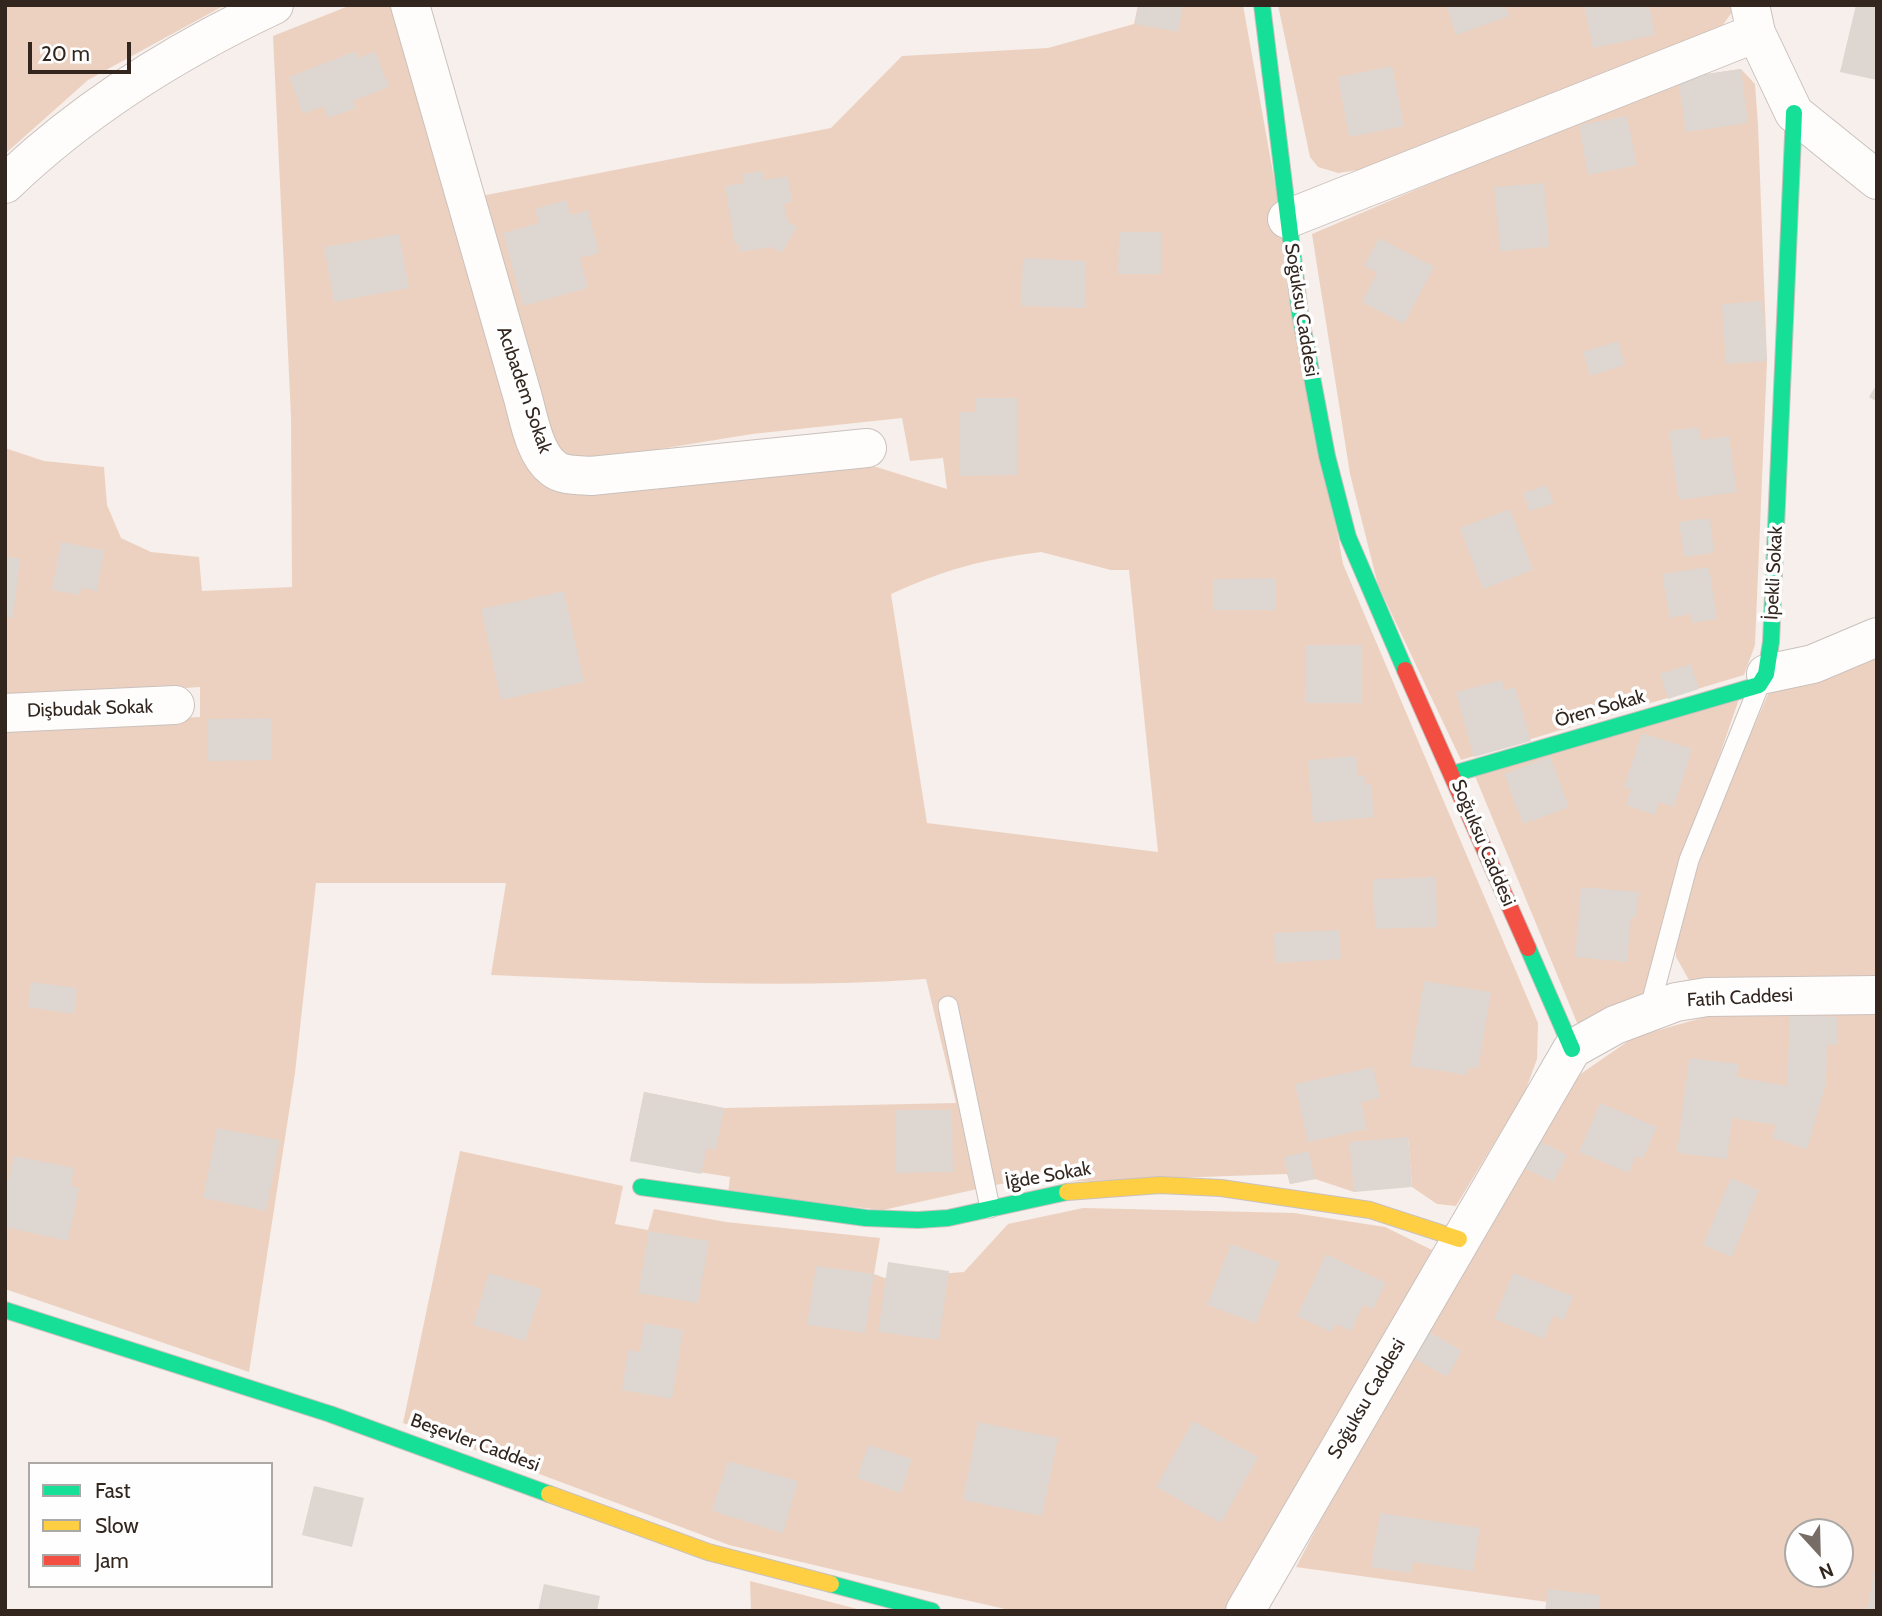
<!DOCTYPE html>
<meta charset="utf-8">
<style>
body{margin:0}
#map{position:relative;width:1882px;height:1616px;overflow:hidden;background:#f6efeb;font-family:Cabin,sans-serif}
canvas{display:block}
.frame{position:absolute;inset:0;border:7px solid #32261f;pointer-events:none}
.legend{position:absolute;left:28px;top:1462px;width:245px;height:126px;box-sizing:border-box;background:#fefefe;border:2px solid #aca8a5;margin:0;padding:9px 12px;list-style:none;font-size:21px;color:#32261f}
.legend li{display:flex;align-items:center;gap:14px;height:35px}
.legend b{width:35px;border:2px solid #aca8a5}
.north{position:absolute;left:1784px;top:1518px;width:70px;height:70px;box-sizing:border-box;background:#fefefe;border:2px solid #aca8a5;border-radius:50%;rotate:158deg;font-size:19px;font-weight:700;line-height:28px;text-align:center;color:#32261f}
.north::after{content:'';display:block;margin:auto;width:24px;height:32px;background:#776c66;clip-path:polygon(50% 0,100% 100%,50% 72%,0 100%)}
.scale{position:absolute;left:28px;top:42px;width:103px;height:32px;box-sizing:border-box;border:4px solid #32261f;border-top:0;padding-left:9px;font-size:21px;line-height:24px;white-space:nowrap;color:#32261f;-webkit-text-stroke:5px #fefefe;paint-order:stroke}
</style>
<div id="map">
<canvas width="1882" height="1616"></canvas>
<div class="frame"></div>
<ul class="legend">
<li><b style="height:9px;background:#16e098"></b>Fast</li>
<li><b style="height:9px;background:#ffcf43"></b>Slow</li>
<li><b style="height:9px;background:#f24e42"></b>Jam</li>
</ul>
<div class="north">N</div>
<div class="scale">20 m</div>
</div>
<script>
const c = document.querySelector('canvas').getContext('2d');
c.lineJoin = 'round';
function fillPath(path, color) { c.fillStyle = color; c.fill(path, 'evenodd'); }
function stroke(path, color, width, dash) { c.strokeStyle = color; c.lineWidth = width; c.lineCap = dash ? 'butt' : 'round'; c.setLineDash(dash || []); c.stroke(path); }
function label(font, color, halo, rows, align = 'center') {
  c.font = font + ' Cabin,sans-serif'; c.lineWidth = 7; c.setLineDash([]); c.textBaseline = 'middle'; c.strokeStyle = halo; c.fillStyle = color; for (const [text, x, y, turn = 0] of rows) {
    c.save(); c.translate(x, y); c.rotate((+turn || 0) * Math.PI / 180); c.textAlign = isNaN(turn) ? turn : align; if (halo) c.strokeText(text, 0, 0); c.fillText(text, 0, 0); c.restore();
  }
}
const green = new Path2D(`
 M5,5H225L88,80L5,154Z
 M351,5H390L529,457L541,478L565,493L677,480L870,465L947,489L943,458L910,461L902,418L752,434L586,461L562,454L550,439L481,196L831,128L902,56L1048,48L1134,24L1138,5H1243L1343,564L1538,1023L1537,1059L1525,1092L1456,1206L1437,1204L1412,1187L1408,1138L1354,1192L1315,1179L1290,1184L1287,1174L1000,1184L883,1210L728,1194L730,1177L630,1161L644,1092L724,1108L956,1103L926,979C781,989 636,981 491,975L506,883H316L295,1073L249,1372L5,1289V727L200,717V687L5,700V448L44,461L104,467L107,505L121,538L151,552L199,557L202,591L292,587L291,417L273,36ZM1041,552L1111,570H1129L1158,852L927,823L891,594C947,569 980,560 1041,552Z
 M1278,5H1733L1734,9L1723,25L1472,132L1377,167L1338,173L1318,167L1310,157Z
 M1741,69L1755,84L1758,125L1767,361L1755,645L1744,675L1461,760L1378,585L1350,474L1312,234L1678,78Z
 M1877,652V982L1708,983L1689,980L1676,957L1675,939L1711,825L1769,692Z
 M1739,699L1662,923L1642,1002L1580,1030L1475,776Z
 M1778,1009L1877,1011V1611H1612L1296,1567L1408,1355L1569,1082L1634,1037L1705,1017ZM1798,1532H1840V1574H1798Z
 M460,1151L623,1186L615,1224L648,1230L654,1209L726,1222L880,1238L874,1274L885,1278L964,1272L1008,1224L1083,1208L1294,1213L1385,1227L1432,1250L1230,1611H1014L899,1585L729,1545L403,1423Z
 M750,1581L865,1611H751Z`);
const building = new Path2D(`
 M1138,5H1183L1178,32L1135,24Z
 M1446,5H1505L1509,16L1456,35Z
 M1584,5H1649L1655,35L1593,48Z
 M1856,5L1877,6V80L1840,72Z
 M356,51L358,58L375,51L389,87L353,101L356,108L328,118L323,106L303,114L289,77Z
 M1392,66L1404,126L1349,137L1338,77Z
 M1741,69L1748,123L1686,132L1678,78Z
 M1627,116L1637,165L1588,175L1579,125Z
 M763,171L764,180L788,176L792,202L784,204L787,221L797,227L781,253L771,247L740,252L739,244L735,245L725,186L744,183L742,174Z
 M1544,183L1549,247L1500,251L1494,187Z
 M566,200L571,215L588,210L599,253L580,258L588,288L523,306L503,233L539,223L535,209Z
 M1119,232H1161V274H1118Z
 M399,234L409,288L334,302L324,247Z
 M1379,238L1434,267L1404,324L1362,302L1377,273L1364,266Z
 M1023,258L1086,261L1085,308L1021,306Z
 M1762,301L1767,361L1726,364L1722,304Z
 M1618,341L1625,365L1590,376L1583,352Z
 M1877,384V402L1869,397Z
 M976,398H1017V475L960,476V412H976Z
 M1698,427L1701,440L1729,436L1737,492L1679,500L1669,431Z
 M1547,485L1554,503L1530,511L1523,493Z
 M1510,509L1533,570L1483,589L1460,528Z
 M1710,518L1714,553L1684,557L1679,522Z
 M61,542L104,550L97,591L81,588L80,595L52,590Z
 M5,557L20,558L13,618L5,617Z
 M1709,567L1717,619L1692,623L1690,614L1670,618L1662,574Z
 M1275,578L1276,610H1213V579Z
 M564,591L584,682L501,700L481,609Z
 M1306,645H1362V703H1305Z
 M1691,664L1699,689L1668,699L1660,674Z
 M1502,680L1504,690L1515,687L1531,741L1474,757L1456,692Z
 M271,718L272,760L208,761V719Z
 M1642,733L1692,749L1674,807L1659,802L1655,815L1626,805L1631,789L1624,787Z
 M1356,756L1358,776L1365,775L1366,785L1371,784L1374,817L1313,823L1308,760Z
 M1550,756L1569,807L1523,824L1504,774Z
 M1436,877L1437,927L1375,929L1373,879Z
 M1581,887L1639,892L1636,918L1631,917L1627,962L1575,957Z
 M1339,930L1341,959L1275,963L1274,933Z
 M1424,981L1491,992L1478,1069L1469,1067L1467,1075L1410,1066Z
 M31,982L77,988L74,1014L28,1007Z
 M1790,1015L1837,1017V1045L1827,1044L1826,1084L1807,1149L1772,1138L1776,1125L1732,1118L1727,1159L1677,1153L1689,1058L1739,1064L1737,1077L1787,1086Z
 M1373,1067L1380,1098L1361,1102L1367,1129L1308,1142L1295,1084Z
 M644,1092L724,1108L716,1150L707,1148L701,1174L630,1161Z
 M1600,1103L1657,1127L1643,1159L1636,1156L1629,1173L1579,1152Z
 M896,1110H952L953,1172L896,1173Z
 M217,1128L280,1140L266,1211L203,1198Z
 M1408,1137L1412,1187L1354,1192L1349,1142Z
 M1536,1139L1567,1155L1553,1182L1522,1167Z
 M1309,1151L1315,1179L1290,1184L1284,1157Z
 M14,1156L74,1168L71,1186L79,1188L68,1241L5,1227V1195Z
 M1731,1178L1759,1190L1732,1257L1703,1245Z
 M649,1231L709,1241L698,1303L638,1293Z
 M1231,1244L1280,1262L1256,1323L1207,1305Z
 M1326,1254L1386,1283L1373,1309L1363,1305L1351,1331L1336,1324L1331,1332L1297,1316Z
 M888,1262L949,1271L939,1340L878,1332Z
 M816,1266L874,1274L865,1333L807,1325Z
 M489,1273L542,1289L525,1341L473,1325Z
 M1513,1273L1573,1296L1564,1320L1553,1316L1544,1339L1494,1319Z
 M644,1323L683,1330L672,1399L622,1390L628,1350L640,1352Z
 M1424,1329L1462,1351L1447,1377L1408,1355Z
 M1193,1421L1258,1457L1221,1523L1156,1487Z
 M978,1422L1058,1438L1042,1516L963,1500Z
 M868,1445L912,1459L901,1493L857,1478Z
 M728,1461L798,1481L783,1533L712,1511Z
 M314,1486L364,1498L352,1547L302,1535Z
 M1380,1513L1480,1528L1473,1571L1413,1562L1411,1573L1371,1567Z
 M1875,1568L1877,1611H1867Z
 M544,1584L600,1596L597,1611H538Z
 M1548,1589L1600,1595L1598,1611H1545Z`);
const lane = new Path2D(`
 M948,1006L990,1208
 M1649,1011L1689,860L1759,686`);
const street = new Path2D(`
 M410,5L521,391C528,413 533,453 553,468C562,476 579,475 591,476L867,448
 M1750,5L1756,33L1794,113L1877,180
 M5,184C83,109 176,51 274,5
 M1287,219L1756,33
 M1766,674L1813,664L1877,637
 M5,713L175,705
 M1245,1611L1572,1049L1615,1025L1676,1002L1707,997L1877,995`);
const fast = new Path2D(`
 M1262,5L1300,314L1327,456L1348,537L1405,670
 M1453,774L1759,685L1766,674L1771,642L1794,113
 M1528,948L1572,1049
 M641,1187L866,1218L918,1220L948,1218L1067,1192
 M5,1310L330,1414L549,1494
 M831,1584L932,1611`);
const slow = new Path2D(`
 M1067,1192L1160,1185L1221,1188L1370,1210L1459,1239
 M549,1494L708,1552L831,1584`);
const jam = new Path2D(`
 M1405,670L1528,948`);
const streetNames = [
 ["Soğuksu Caddesi",1301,310,81],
 ["Acıbadem Sokak",524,390,71],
 ["İpekli Sokak",1774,573,-87],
 ["Dişbudak Sokak",90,709,-2],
 ["Ören Sokak",1600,709,-16],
 ["Soğuksu Caddesi",1483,843,67],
 ["Fatih Caddesi",1740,998,-3],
 ["İğde Sokak",1048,1176,-10],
 ["Soğuksu Caddesi",1367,1399,-60],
 ["Beşevler Caddesi",475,1443,20]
];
fillPath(green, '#edd1c0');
fillPath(building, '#ded6d0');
stroke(lane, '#cac1bc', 21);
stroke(street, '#cac1bc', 40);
stroke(fast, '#cac1bc', 18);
stroke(slow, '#cac1bc', 18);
stroke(jam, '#cac1bc', 18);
stroke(lane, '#fefdfc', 19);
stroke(street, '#fefdfc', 38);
stroke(fast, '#16e098', 16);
stroke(slow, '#ffcf43', 16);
stroke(jam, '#f24e42', 16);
label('19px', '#32261f', '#fefefe', streetNames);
</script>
